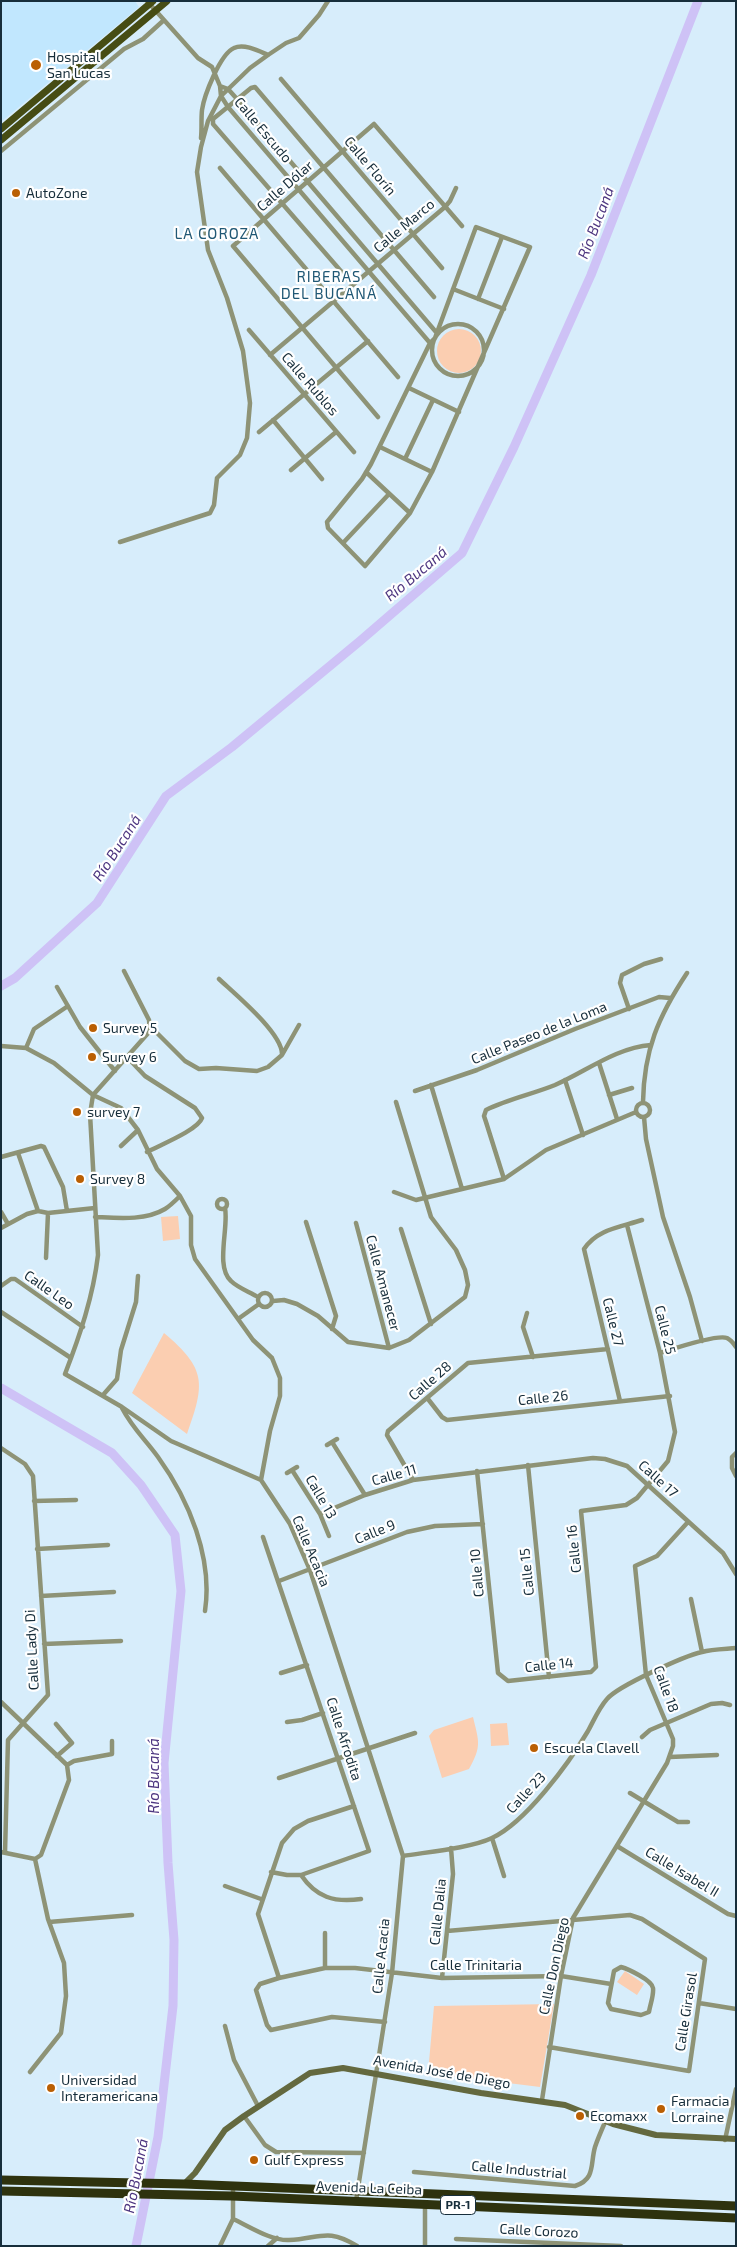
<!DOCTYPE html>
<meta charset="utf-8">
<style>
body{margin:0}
#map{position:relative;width:737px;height:2247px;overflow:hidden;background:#d7edfb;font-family:"Exo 2",sans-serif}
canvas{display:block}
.frame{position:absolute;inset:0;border:2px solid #172e3b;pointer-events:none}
</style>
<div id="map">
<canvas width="737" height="2247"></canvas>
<div class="frame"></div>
</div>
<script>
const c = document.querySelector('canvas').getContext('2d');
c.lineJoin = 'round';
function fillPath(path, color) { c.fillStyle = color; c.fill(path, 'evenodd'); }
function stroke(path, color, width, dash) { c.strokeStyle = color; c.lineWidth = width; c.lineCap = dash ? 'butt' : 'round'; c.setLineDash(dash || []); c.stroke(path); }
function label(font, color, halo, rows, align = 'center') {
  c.font = font + ' "Exo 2",sans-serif'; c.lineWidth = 4.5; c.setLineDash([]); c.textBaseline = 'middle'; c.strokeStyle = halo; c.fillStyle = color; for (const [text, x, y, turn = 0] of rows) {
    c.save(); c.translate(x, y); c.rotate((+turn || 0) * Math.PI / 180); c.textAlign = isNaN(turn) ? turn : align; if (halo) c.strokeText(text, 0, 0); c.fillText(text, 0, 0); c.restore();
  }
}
const built = new Path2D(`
 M1,1H135L139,7L1,122Z`);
const green = new Path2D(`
 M437 351a22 22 0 1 1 44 0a22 22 0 1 1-44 0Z
 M178,1216L180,1239L163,1241L161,1217Z
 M164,1333C207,1369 205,1384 187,1434L132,1393Z
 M473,1717C479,1742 482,1746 469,1769L442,1778L429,1736L434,1730Z
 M507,1723L509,1745L491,1746L490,1724Z
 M625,1971L644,1984L637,1995L617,1982Z
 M554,2004L540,2087L428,2073L434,2006Z`);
const river = new Path2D(`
 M1,986L15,978L97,903L166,796L232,747L360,641L462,553L514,447L591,275L698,1
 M1,1388L112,1453L141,1485L175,1535L181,1591L164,1763L168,1863L174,1940L173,2006L158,2137L136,2246`);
const street = new Path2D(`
 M147,1L198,58L212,67L220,86L221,96L228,107L430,343
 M281,79L442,268
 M220,86L228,89L237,99L436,332
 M201,138C202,129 201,119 202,110C204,96 220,54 234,48C244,43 259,51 268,55
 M1,151L124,49L143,39L164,20
 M220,168L398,377
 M476,227L530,247L432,472L410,513L365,566L328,528L327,522L362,479L371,464L430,343L435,338Z
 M353,285L213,124V119L251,88L255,87L434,297
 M453,289L504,309
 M478,299L502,237
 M432 350a26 26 0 1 1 52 0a26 26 0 1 1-52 0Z
 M249,330L354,452
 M270,355L445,207L450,201L456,188
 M409,388L459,412
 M378,417L233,246L374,124L462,226
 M273,420L322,479
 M259,432L368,341
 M380,447L432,472
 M405,459L433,400
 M291,470L336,432
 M366,472L410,513
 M120,542L210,513L214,505L217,478L240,455L247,438L250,403L243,351L227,298L208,250L197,172L201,147L208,121L221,96L250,68L268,55L286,43L299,38L319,15L328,1
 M343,543L389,494
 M124,971L149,1020L150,1031L93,1095L90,1114L98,1255C93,1297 80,1335 65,1374L122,1407L171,1441L261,1480
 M219,979C235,994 282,1033 282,1054
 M57,987L80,1027L115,1071
 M629,1009L620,983L622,975L644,964L661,959
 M150,1031L156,1032L185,1061L199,1069L216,1068L257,1071L268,1067L282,1055L299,1025
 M1,1046L26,1048L54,1063L93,1095L121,1108L138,1130L157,1169L180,1196L191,1216V1245L195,1259L253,1340L272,1358L280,1378V1396L270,1431L261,1480L290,1524L310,1570L403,1856L392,1973L356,2201
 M26,1048L34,1029L68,1006
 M128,1058L145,1076L195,1108L202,1118C198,1130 160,1145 147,1152
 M599,1063L617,1119
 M565,1080L583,1135
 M431,1085L462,1189
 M415,1091L477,1070L575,1029L659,997L670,998
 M609,1095L632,1088
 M643,1102C644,1050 658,1017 687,973
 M636 1110a7 7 0 1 1 14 0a7 7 0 1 1-14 0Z
 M644,1117L646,1139L663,1217L690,1297L702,1341
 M121,1146L138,1130
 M18,1153L38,1211
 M1,1157L41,1146L44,1147L63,1187L67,1211
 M504,1179L486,1122L484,1116L486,1110C508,1099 533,1094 555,1085C587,1071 615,1048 651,1045
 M394,1192L416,1200L504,1179L546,1150L636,1112
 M217 1204a5 5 0 1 1 10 0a5 5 0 1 1-10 0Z
 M225,1208C229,1227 215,1267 231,1281C238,1288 250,1292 258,1297
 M1,1212L8,1224
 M95,1217C117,1218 145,1221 165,1209C170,1206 175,1201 180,1196
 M306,1222L336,1316L332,1329
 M356,1223L389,1348
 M1,1228L27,1214L38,1211L48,1213L95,1208
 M401,1229L431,1324
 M46,1258L48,1213
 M1,1286L11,1279H15L83,1327
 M258 1300a7 7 0 1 1 14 0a7 7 0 1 1-14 0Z
 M273,1301L284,1300L297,1304L318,1316L348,1342L389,1348L409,1340L465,1297L468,1285L465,1270L456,1250L431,1217L396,1102
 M1,1312L71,1358
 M527,1313L523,1327L533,1357
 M238,1319L259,1304
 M660,1353C673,1349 716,1334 727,1338C731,1340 734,1344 736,1347
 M103,1395L117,1379L121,1350L136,1302L138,1276
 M428,1399L442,1417L447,1420L670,1396
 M620,1401L584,1249C597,1229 621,1227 642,1220
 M122,1408C133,1429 145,1439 158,1457C189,1500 213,1558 205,1611
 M332,1442L365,1495
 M327,1445L337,1439
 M1,1448L25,1464L33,1476L48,1695L8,1740L5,1853
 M736,1453L732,1457V1468L736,1476
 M528,1465L549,1677
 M292,1470L320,1514L329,1536
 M477,1471L498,1673L508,1681L591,1672L596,1667L581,1511L626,1505L637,1498L668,1461L675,1432L660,1353L627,1225
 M287,1473L297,1467
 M413,1480L387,1435L388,1431L468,1363L608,1349
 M34,1501L76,1500
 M320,1514L365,1495L413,1480L593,1458L605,1459L627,1466L723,1553L736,1574
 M263,1537L369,1851L301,1875H287L271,1872
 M37,1549L108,1545
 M279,1581L407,1532L435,1526L483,1524
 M41,1596L114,1592
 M691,1599L702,1652
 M44,1644L121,1641
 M281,1673L307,1665
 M1,1702L67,1765L69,1780L41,1855L35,1859
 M287,1722L302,1720L323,1713
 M56,1724L72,1743L57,1756
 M642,1737L650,1730L711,1704L722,1703L730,1705
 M670,1757L717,1755
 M67,1765L74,1761L112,1754V1741
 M279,1778L415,1733
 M630,1793L678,1822H688
 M492,1838L504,1876
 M617,1846L728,1914L736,1916
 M1,1852L35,1859
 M403,1856C427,1852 471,1848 492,1838C526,1822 569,1763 588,1731C594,1720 599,1708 607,1699C618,1686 684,1656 702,1652C712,1649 725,1649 736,1648
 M301,1875C316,1897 334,1903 361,1899
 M225,1886L261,1899
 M49,1922L132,1915
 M447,1931L630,1915L642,1919L705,1959L689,2071L549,2047
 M325,1933V1968
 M621,1967C628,1969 652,1980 653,1988C654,1995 650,2005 649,2012L641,2015L611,2009L608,2003L614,1971Z
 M279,1978L258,1914L282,1843L294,1829L308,1821L354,1806
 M442,1978L453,1874L451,1848
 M699,2003L736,2009
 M385,2022L332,2017L271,2030L267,2025L256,1990L260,1984L279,1978L325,1968H355L442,1978L561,1976L611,1984
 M225,2026L234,2060L258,2106
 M30,2072L61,2033L66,1996L64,1963L48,1919L35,1859
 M542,2100L561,1976L573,1918L667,1763L673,1746V1739L646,1675L635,1566L657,1556L688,1522
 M244,2116L265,2145L276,2152L364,2153
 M725,2140L736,2089
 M414,2172L575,2186C596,2179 590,2164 595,2147C598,2138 602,2129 606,2120
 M425,2205V2246
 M233,2219C249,2226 271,2241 289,2240C319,2239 327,2227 357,2246
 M456,2239L621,2246
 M220,2246L233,2219V2186
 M268,2246L277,2238`);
const secondary = new Path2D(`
 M184,2184L195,2173L225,2130L244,2116L310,2073L343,2068L481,2093L565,2105L613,2124L656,2135L736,2139`);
const primary = new Path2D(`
 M1,129L153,1
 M1,140L167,1`);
const highway = new Path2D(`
 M1,2180L184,2184L736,2206
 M1,2191L232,2196L736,2218`);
const markers = [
 [36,65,6,"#ba5f03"],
 [16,193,5,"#ba5f03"],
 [93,1028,5,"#ba5f03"],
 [92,1057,5,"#ba5f03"],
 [77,1112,5,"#ba5f03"],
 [80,1179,5,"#ba5f03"],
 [534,1748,5,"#ba5f03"],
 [51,2088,5,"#ba5f03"],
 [661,2109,5,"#ba5f03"],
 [580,2116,5,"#ba5f03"],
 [254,2160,5,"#ba5f03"]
];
const shields = [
 [458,2205,35]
];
const shieldNames = [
 ["PR-1",458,2205]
];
const poiNames = [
 ["Hospital",47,57],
 ["San Lucas",47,73],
 ["AutoZone",26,193],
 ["Survey 5",103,1028],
 ["Survey 6",102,1057],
 ["survey 7",87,1112],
 ["Survey 8",90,1179],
 ["Escuela Clavell",544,1748],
 ["Universidad",61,2080],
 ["Interamericana",61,2096],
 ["Farmacia",671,2101],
 ["Lorraine",671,2117],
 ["Ecomaxx",590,2116],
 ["Gulf Express",264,2160]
];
const streetNames = [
 ["Calle Escudo",263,130,50],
 ["Calle Florín",370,166,50],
 ["Calle Dólar",285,186,-41],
 ["Calle Marco",404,226,-40],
 ["Calle Rublos",310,384,49],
 ["Calle Paseo de la Loma",539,1033,-22],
 ["Calle Amanecer",383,1283,75],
 ["Calle Leo",49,1290,35],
 ["Calle 27",613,1322,76],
 ["Calle 25",665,1330,76],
 ["Calle 28",430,1381,-41],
 ["Calle 26",543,1398,-6],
 ["Calle 11",394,1475,-16],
 ["Calle 17",658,1479,42],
 ["Calle 13",321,1497,60],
 ["Calle 9",375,1532,-22],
 ["Calle 16",574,1549,-96],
 ["Calle Acacia",311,1551,67],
 ["Calle 15",527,1572,-96],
 ["Calle 10",477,1573,-95],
 ["Calle Lady Di",32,1650,-93],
 ["Calle 14",549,1665,-6],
 ["Calle 18",666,1689,70],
 ["Calle Afrodita",344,1739,72],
 ["Calle 23",526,1793,-47],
 ["Calle Isabel II",682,1872,31],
 ["Calle Dalia",438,1912,-84],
 ["Calle Acacia",381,1956,-84],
 ["Calle Trinitaria",476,1965],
 ["Calle Don Diego",554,1966,-78],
 ["Calle Girasol",686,2012,-81],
 ["Avenida José de Diego",442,2072,10],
 ["Calle Industrial",519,2170,5],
 ["Avenida La Ceiba",369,2188,2],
 ["Calle Corozo",539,2231,3]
];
const waterNames = [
 ["Río Bucaná",596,223,-69],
 ["Río Bucaná",416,574,-40],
 ["Río Bucaná",117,848,-57],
 ["Río Bucaná",154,1776,-90],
 ["Río Bucaná",136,2176,-79]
];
const neighbourhoodNames = [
 ["LA COROZA",217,234],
 ["RIBERAS",329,277],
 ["DEL BUCANÁ",329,294]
];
fillPath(built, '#c1e7fe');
fillPath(green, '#fbceb1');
stroke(river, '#cec2f6', 9);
stroke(street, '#8e9376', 4.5);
stroke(secondary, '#64693f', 6);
stroke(primary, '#464c14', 7);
stroke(highway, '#2e320e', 9);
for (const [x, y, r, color] of markers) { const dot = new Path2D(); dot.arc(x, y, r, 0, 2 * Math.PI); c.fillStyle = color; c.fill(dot); stroke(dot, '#fff', 2); }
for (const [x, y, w] of shields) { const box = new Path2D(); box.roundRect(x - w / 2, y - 9.5, w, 19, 4); c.fillStyle = '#fff'; c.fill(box); stroke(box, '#172e3b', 1); }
label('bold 12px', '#172e3b', null, shieldNames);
label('14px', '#172e3b', '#fff', poiNames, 'left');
label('14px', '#172e3b', '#fff', streetNames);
label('italic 15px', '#4e3781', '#fff', waterNames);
c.letterSpacing = '1px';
label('15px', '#205875', '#fff', neighbourhoodNames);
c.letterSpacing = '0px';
</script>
